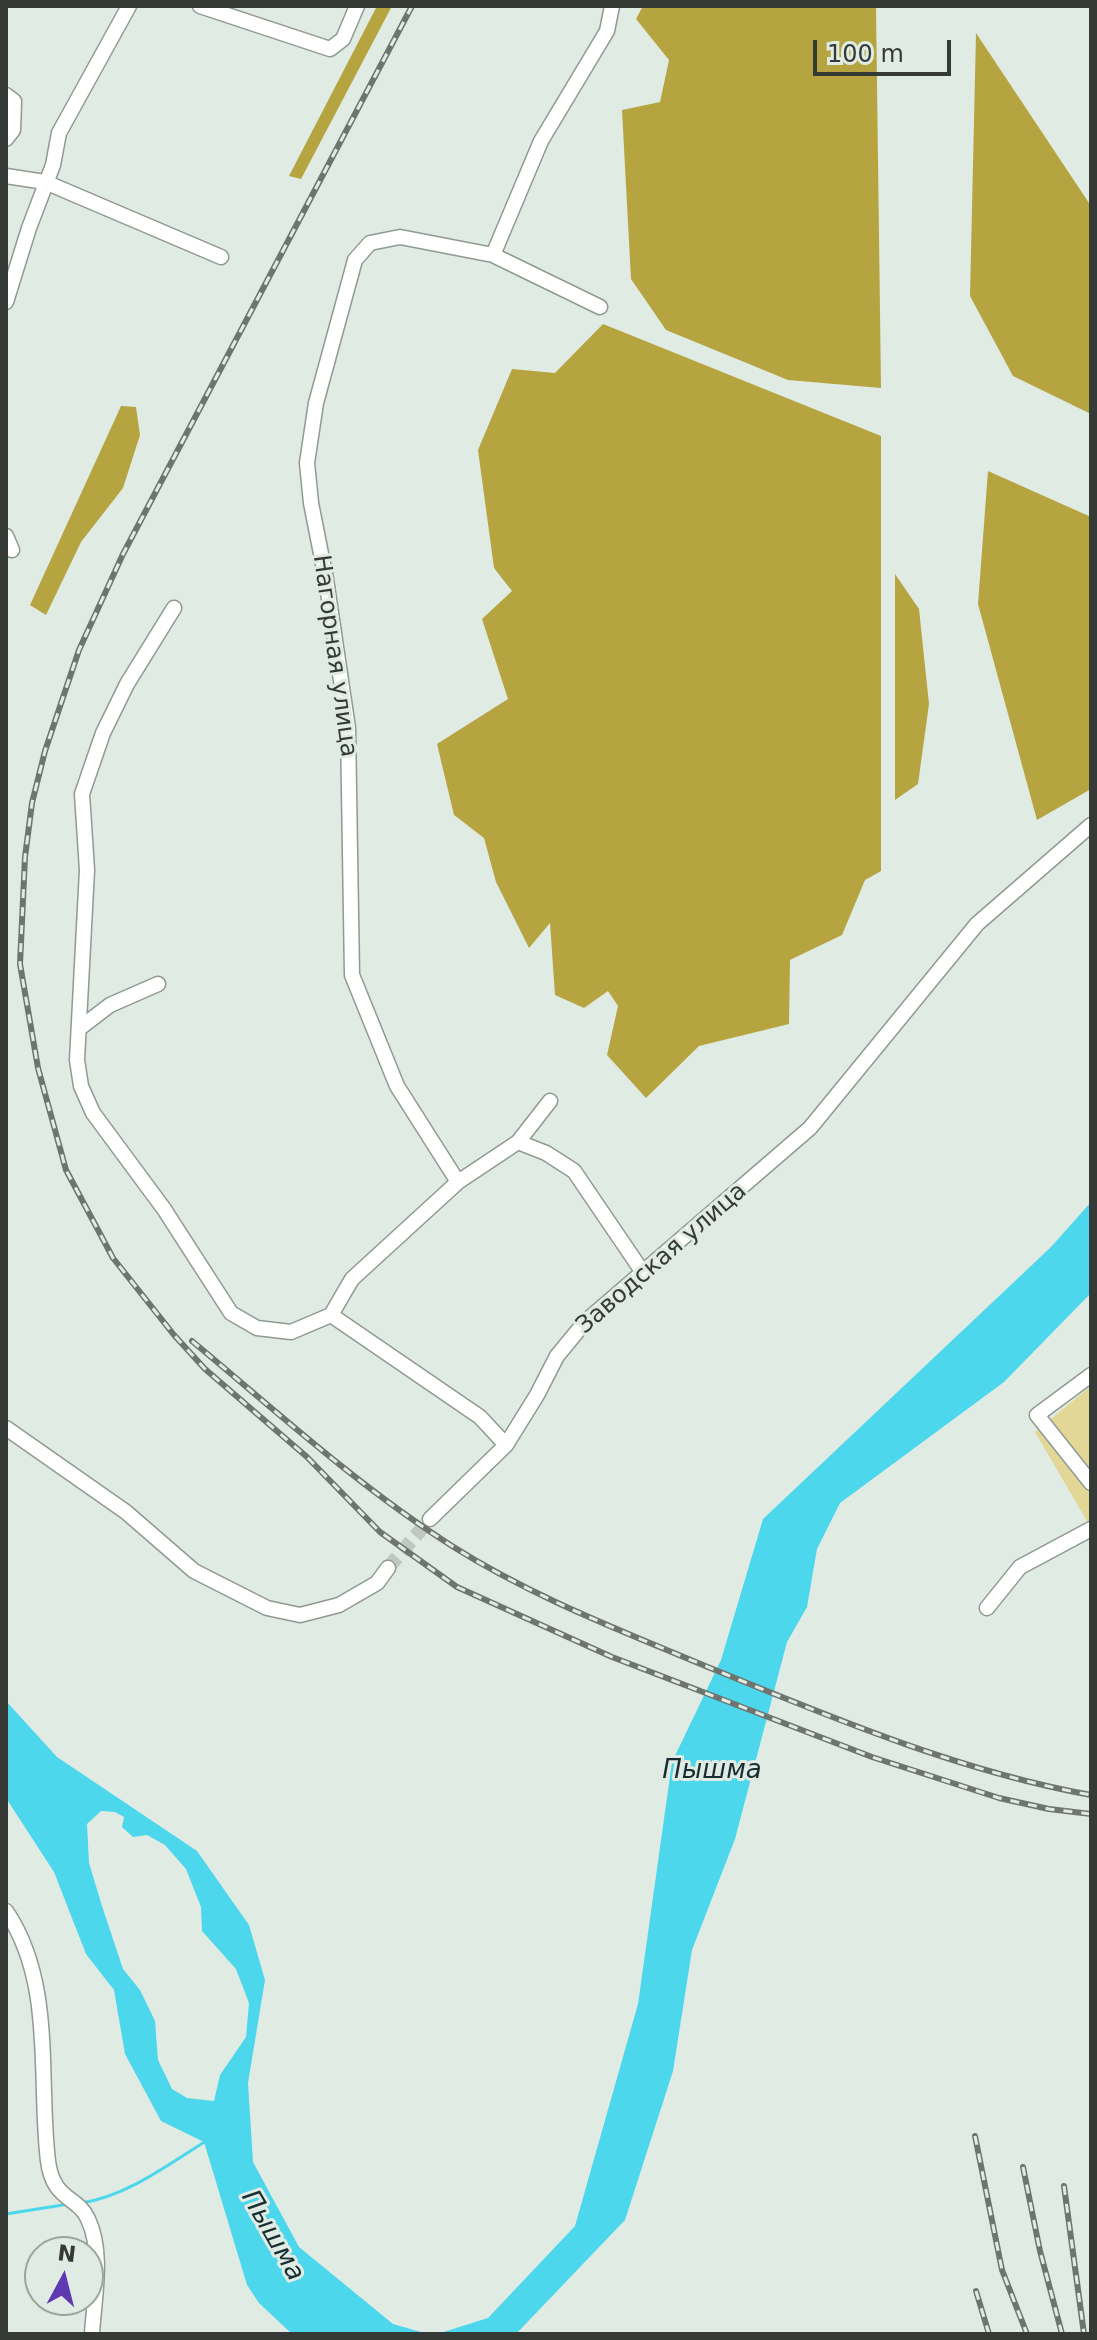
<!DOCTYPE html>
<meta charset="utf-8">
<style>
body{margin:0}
#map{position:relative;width:1097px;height:2340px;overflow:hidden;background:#e0ebe3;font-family:"DejaVu Sans",sans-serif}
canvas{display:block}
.frame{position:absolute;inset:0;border:8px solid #363a37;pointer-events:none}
.north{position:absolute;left:24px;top:2236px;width:80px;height:80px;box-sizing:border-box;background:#e0ebe3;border:2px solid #9ca49e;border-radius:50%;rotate:7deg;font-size:22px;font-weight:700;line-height:32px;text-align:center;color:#363a37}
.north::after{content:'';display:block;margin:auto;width:28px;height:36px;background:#5e39b1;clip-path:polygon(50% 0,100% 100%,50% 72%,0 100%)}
.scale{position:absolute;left:813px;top:40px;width:138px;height:36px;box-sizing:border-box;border:4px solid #363a37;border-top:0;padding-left:10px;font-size:24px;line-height:28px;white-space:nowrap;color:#363a37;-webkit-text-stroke:6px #e0ebe3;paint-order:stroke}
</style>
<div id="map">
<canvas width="1097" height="2340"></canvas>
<div class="frame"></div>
<div class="north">N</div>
<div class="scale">100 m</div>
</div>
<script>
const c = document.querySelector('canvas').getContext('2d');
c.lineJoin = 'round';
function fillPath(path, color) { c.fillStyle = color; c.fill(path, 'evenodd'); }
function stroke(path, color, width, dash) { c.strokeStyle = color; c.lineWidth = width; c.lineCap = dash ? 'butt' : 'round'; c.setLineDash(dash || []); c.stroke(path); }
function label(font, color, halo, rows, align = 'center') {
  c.font = font + ' "DejaVu Sans",sans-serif'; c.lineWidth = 6; c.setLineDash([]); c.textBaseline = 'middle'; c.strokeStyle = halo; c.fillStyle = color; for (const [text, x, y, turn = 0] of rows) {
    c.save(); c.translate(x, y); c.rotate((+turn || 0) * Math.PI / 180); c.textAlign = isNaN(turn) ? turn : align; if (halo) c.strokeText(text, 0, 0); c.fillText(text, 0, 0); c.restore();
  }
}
const green = new Path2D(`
 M1091,1386V1528L1035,1432Z`);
const forest = new Path2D(`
 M377,6H392L301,179L289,176Z
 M643,6L876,8L881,388L788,380L666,330L631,279L622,110L660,102L669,60L636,19Z
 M976,33L1091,206V414L1013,376L970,296Z
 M603,324L881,436V871L865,880L842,935L790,960L789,1024L699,1046L646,1098L607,1055L618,1006L608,991L584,1008L555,995L550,923L529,948L496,882L484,838L454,815L437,744L508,699L482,619L512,591L494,568L478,450L512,369L555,373Z
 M121,406L136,407L140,435L123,488L81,542L46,615L30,605Z
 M988,471L1091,517V789L1037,820L978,604Z
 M895,574L919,609L929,704L918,784L895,800Z`);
const water = new Path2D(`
 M1091,1202V1293L1004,1382L840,1503L817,1549L807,1607L787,1642L735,1839L692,1950L673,2071L625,2220L516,2334H437L488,2318L575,2226L638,2004L672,1762L721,1660L763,1519L1051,1247Z
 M6,1701L57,1757L197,1851L249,1925L265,1980L248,2083L253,2162L299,2247L393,2324L428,2334H292L259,2303L247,2285L204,2142L161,2121L125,2054L114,1990L86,1954L54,1872L6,1798ZM101,1811L115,1812L124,1817L122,1827L133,1837L147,1835L165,1845L186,1869L201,1907L202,1931L236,1969L249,2003L246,2037L220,2075L214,2101L187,2098L172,2089L158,2060L155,2021L140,1990L123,1969L102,1906L89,1863L87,1824Z`);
const stream = new Path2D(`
 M81,2203C125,2197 168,2165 206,2141
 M6,2214L69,2204`);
const minorTunnel = new Path2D(`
 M388,1568L430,1519`);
const minor = new Path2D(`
 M200,6L330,49L343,39L357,6
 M6,95L14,101L13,130L6,139
 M6,176L45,182L221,257
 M493,255L541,141L607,31L612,6
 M6,302L29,228L53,165L59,133L129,6
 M6,536L12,550
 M174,608L127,684L103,733L82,794L87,870L77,1060L81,1086L93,1113L164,1209L231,1313L257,1328L291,1332L331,1315L480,1417L506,1445
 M80,1028L110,1005L158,984
 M518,1142L546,1153L574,1171L644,1274
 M458,1182L397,1086L352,975L348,728L326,579L311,503L307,463L316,403L355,260L370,243L400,237L493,255L600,307
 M331,1315L352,1279L458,1182L518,1142L550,1101
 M1091,1375L1037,1415L1091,1483
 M6,1428L126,1512L194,1571L267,1608L300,1615L339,1605L377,1583L388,1568
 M430,1519L506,1445L537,1395L557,1356L585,1322L810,1128L977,924L1091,825
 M987,1608L1020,1567L1091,1529
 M6,1911C55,1983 38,2079 48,2161C53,2201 78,2196 88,2219C104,2253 94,2298 92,2334`);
const rail = new Path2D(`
 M412,6L123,554L79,650L45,751L32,803L25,857L20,964L38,1068L66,1170L113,1258L174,1335L205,1369L307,1457L380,1532L457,1587L612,1657L872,1757L999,1798L1049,1809L1091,1814
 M192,1341C276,1411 359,1487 452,1546C531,1596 617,1629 703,1665C828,1716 958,1771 1091,1795
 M975,2136L1002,2270L1027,2334
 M1023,2167L1040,2251L1062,2334
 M1064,2186L1084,2334
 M976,2291L989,2334`);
const streetNames = [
 ["Нагорная улица",334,656,82],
 ["Заводская улица",662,1259,-41]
];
const waterNames = [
 ["Пышма",712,1771],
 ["Пышма",272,2236,60]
];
fillPath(green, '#e3d797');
fillPath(forest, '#b6a441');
fillPath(water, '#4dd7ec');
stroke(stream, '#4dd7ec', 3);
stroke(minorTunnel, '#bec8c1', 14, [14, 7]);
stroke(minor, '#8f9a92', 17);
stroke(minor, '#fff', 14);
stroke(rail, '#6e7570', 6);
stroke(rail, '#e0ebe3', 3, [9]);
label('24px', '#363a37', '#e0ebe3', streetNames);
label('italic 26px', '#162d31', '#e0ebe3', waterNames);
</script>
